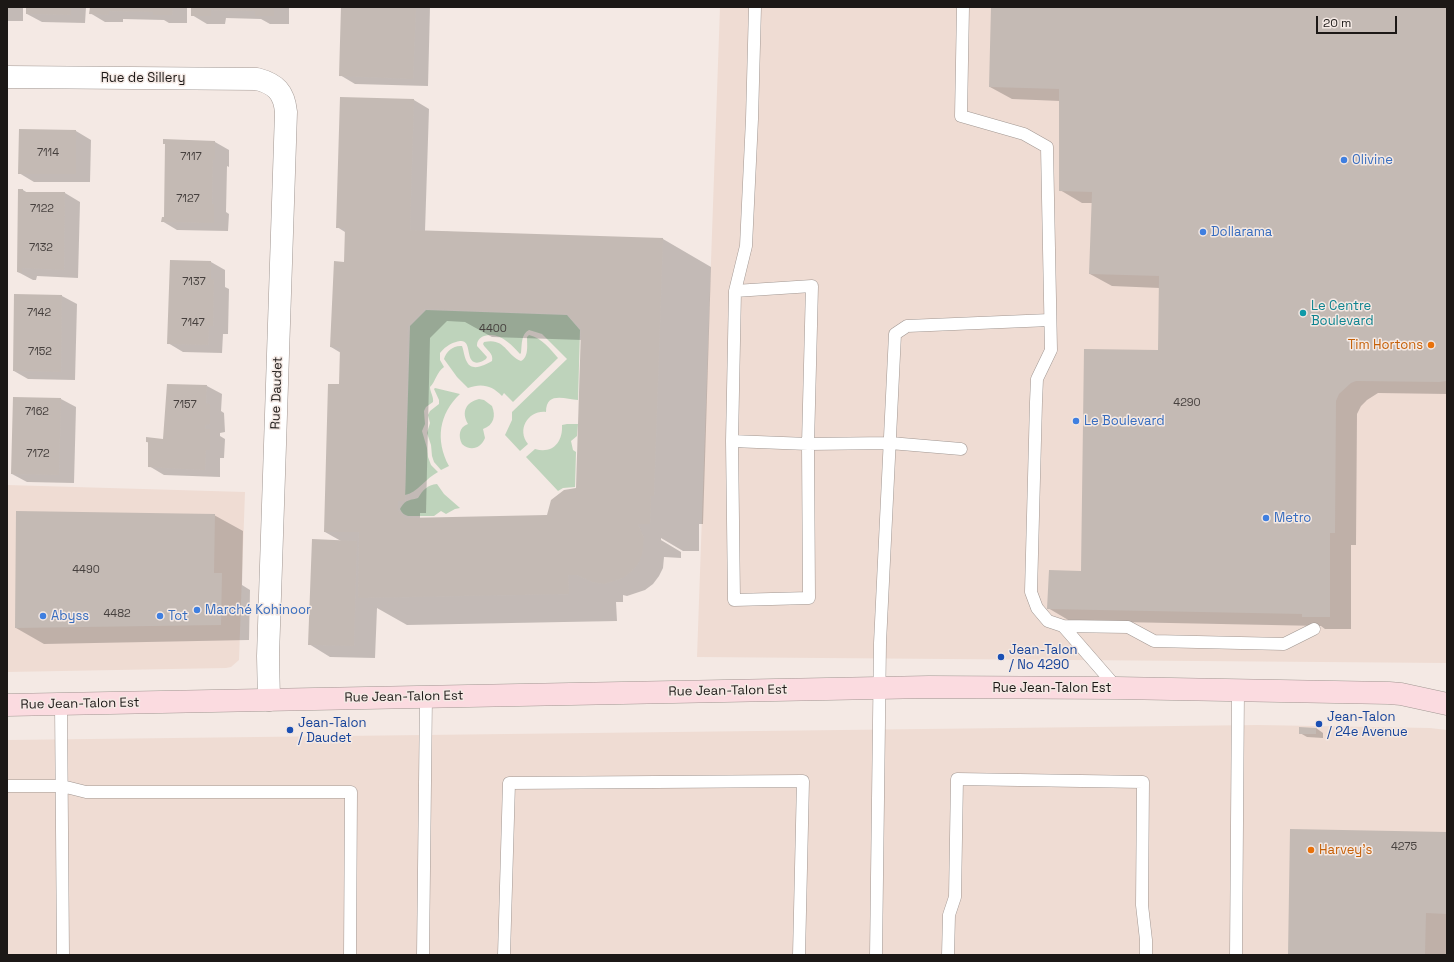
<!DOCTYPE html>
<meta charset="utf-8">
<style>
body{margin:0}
#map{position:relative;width:1454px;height:962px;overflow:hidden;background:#f4e9e4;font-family:"Space Grotesk",sans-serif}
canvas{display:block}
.frame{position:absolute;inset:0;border:8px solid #1c1816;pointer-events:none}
.scale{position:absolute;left:1316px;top:16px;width:81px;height:18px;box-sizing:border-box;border:2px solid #1c1816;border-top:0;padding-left:5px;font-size:12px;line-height:14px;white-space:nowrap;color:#1c1816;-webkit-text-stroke:3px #f4e9e4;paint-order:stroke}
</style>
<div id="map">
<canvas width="1454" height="962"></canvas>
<div class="frame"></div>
<div class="scale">20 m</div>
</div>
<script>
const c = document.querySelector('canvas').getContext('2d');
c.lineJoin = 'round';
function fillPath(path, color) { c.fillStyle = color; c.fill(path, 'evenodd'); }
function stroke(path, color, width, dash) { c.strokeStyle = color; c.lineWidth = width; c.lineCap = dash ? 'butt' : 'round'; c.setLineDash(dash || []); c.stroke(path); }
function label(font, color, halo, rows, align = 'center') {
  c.font = font + ' "Space Grotesk",sans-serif'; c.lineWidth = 3; c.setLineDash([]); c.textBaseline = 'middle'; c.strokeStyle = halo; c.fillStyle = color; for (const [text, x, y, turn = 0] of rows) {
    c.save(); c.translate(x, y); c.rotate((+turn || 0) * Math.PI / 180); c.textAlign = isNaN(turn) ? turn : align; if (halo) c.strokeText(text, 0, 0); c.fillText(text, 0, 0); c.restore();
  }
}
const built = new Path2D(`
 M720,7H1447V663L697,657Z
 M7,485L245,492L239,660L231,667L226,668L7,672Z
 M1258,725L1430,728L1447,730V955H7V740Z`);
const green = new Path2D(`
 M426,310L567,315L580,330L578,400C565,399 546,391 546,412C529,410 516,429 528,444L520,451L505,435L512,420V412L567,359L542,334L529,330C521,334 522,344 521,353L520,354C511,344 499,331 484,336C479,338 477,341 477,346L487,357L486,359C483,361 478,364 474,362C465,358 473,336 456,342C449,344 444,348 440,353V360L444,367C436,373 436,381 430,387C430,392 434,397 433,402L426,407L424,411L425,424L422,431L427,448L428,457L431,465L438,472C426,478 417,493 405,495L410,326Z
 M529,335C542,338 550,349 558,358L513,402L504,393L502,396C492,385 481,383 468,388L457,377L444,359C446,351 454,345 462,346C464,351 464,357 467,362C472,372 485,365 492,361C494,353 486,350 483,344L484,342C505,337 506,355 521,361C529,357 527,345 527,337Z
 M435,388L460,394C439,414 435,440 449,466L441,470L434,462L432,456L431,445L427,433L430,423L428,415L430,411L439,404V400L434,389Z
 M479,399L484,400L492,406C496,416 494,425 483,429L485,438C481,448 471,452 462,444C458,436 459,427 468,424C461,412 466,402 479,399Z
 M567,424H578L577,436L571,441L573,450L576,452L575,487L563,488L558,491L526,457L535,449C552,454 563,443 562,425Z
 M437,484L444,494L460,508L455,509L446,514L441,511L434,516H408C404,515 402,513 400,509C406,499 408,501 418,498C423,490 427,485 437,484Z`);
const shadow = new Path2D(`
 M7,7H23V21H7Z
 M27,7H86L85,23L42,22L27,14Z
 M91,7H187V23H169L164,20L123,19V22H105L90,13Z
 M192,7H289V24H270L261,19L226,18L225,24H207L192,15Z
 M342,7H430L428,86L355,84L340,75Z
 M992,7H1447V394L1378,393L1367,400L1361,406L1357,414L1356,545H1351V629H1325L1321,626L1070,621L1048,608L1082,572L1159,351L1160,288L1112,286L1090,274L1093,203H1082L1060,190V101L1012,99L990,87Z
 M341,98L414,100L429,109L425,231L663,239L711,267L703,524H699V551H683L661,538V540L681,552V558L664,557L663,568L659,576L653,584L645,590L627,596L623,595V602H616L617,621L407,625L377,608L375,658L330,657L309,644L341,541L325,532L340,385L341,353L331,347L345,263V232L337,227ZM447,321L465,322L492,337L582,340L577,490L548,516L420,519V513H426L430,338Z
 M20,130L76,131L91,140L90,182H34L19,173Z
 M215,142L229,150V167L227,166L226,212L229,214L228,231L177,230L162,221Z
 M23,190L28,193H65L80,202L78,278L37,276L36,280H33L18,272Z
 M211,262L225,270V287L229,289L228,334H223L222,353L183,352L168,343Z
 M15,295L62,296L77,304L75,380L28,379L14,371Z
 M207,386L222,394L221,411L224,413L225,432L220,433V436L225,439L224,458H220V477L164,475L149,466V443L147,442L164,440Z
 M61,399L76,407L74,483L27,482L12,474Z
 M214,515L243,531L242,585L250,590L249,640L44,644L16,628Z
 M1316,728L1323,733V738L1307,737L1300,733Z
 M1447,833V955H1289Z`);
const building = new Path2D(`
 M26,7H71V15L26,14Z
 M90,7H173L172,15H153V12L109,11V15L89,14Z
 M191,7H274V16H255V11L211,10V16H191Z
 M341,7H416L413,79L339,76Z
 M991,7H1447V381L1439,382L1356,381L1351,383L1339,394L1336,401L1335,533H1330V617H1302V614L1047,609L1049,570L1081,571L1084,349L1158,350L1159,276L1089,274L1092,192L1059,191V89L989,87Z
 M340,97L414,99L410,230L663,238L654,496H651L650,524H638L644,538L642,555L638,564L631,572L623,578L604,584L592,582L577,575H568L569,594L358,598L359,532H324L328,384H339L340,348L330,347L334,261L344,262L345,228H336ZM425,309L567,314L581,329L576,488L564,490L551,500L547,515L405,518L398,510V501H405L408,326Z
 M19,129L76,130V174H18Z
 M163,139L215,141V160L213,159L212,204H214V223L161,222L162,217H164L165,144H163Z
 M18,189H23V192H65L64,270L22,268V273L17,272Z
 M170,260L211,261V279H214L213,326H209L208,345L167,344Z
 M14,294L62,295L61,372L13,371Z
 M167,384L207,385L206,403L210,404V424L206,425L205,427L206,429H210V450H206L205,470L148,467V442H146V437L163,439Z
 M13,397L61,398L59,475L11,474Z
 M16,511L215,514L214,573H222L221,625L15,628Z
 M312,539L357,541L354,646L308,645Z
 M1299,727L1316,728V734H1299Z
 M1290,829L1447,832V914L1426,913L1425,955H1288Z`);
const service = new Path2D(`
 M755,7L752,119L746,246L735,291L732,441L808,444L890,443L961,449
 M963,7L961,116L1024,134L1047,147L1051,350L1037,379L1036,402L1031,592L1037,608L1048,621L1063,626L1128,627L1154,641L1284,644L1314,629
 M732,441L734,600L809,598L808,444L812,286L735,291
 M1063,626L1117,688
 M61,704L63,955
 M7,786H62L86,792H351L350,955
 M423,955L426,697
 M504,955L509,783L803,781L799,955
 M876,955L880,643L895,334L907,326L1050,320
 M948,955L949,915L955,897L957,779L1143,782L1142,905L1146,940V955
 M1236,955L1238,691`);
const minor = new Path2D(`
 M7,77L257,79C276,84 284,92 286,112L268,656L269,700`);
const secondary = new Path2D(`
 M7,705L929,687L1117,688L1389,693L1401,694L1447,704`);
const markers = [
 [1344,160,4,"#3f7fe0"],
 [1203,232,4,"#3f7fe0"],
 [1303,313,4,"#0f9aa8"],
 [1431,345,4,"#e8710a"],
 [1076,421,4,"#3f7fe0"],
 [1266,518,4,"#3f7fe0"],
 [197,610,4,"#3f7fe0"],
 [43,616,4,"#3f7fe0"],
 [160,616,4,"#3f7fe0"],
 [1001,657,4,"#1a4fb4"],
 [1319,724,4,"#1a4fb4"],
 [290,730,4,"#1a4fb4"],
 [1311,850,4,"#e8710a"]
];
const numberNames = [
 ["7114",48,153],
 ["7117",191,157],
 ["7127",188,199],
 ["7122",42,209],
 ["7132",41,248],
 ["7137",194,282],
 ["7142",39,313],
 ["7147",193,323],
 ["4400",493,329],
 ["7152",40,352],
 ["4290",1187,403],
 ["7157",185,405],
 ["7162",37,412],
 ["7172",38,454],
 ["4490",86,570],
 ["4482",117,614],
 ["4275",1404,847]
];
const streetNames = [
 ["Rue de Sillery",143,78],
 ["Rue Daudet",277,393,-88],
 ["Rue Jean-Talon Est",1052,688],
 ["Rue Jean-Talon Est",728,691,-1],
 ["Rue Jean-Talon Est",404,697,-1],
 ["Rue Jean-Talon Est",80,704,-1]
];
const shopNames = [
 ["Olivine",1352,160],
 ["Dollarama",1211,232],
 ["Le Boulevard",1084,421],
 ["Metro",1274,518],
 ["Marché Kohinoor",205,610],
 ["Abyss",51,616],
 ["Tot",168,616]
];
const cultureNames = [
 ["Le Centre",1311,306],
 ["Boulevard",1311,321]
];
const foodNames = [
 ["Tim Hortons",1423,345],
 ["Harvey's",1319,850,"left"]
];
const transitNames = [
 ["Jean-Talon",1009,650],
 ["/ No 4290",1009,665],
 ["Jean-Talon",1327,717],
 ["/ 24e Avenue",1327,732],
 ["Jean-Talon",298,723],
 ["/ Daudet",298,738]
];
fillPath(built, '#efdcd3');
fillPath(green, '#bed3bb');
fillPath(shadow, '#0003');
fillPath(building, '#c4bab4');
stroke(service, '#a19792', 13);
stroke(minor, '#a19792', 23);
stroke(secondary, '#a19792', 23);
stroke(service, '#fff', 12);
stroke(minor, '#fff', 22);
stroke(secondary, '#fbdbe0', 22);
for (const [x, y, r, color] of markers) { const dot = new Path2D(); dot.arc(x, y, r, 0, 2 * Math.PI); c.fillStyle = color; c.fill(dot); stroke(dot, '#f4e9e4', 1.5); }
label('11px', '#46403e', null, numberNames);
label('13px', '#1c1816', '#f4e9e4', streetNames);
label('13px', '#366cbe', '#f4e9e4', shopNames, 'left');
label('13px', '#0d838f', '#f4e9e4', cultureNames, 'left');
label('13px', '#c56008', '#f4e9e4', foodNames, 'right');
label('13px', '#164399', '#f4e9e4', transitNames, 'left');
</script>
